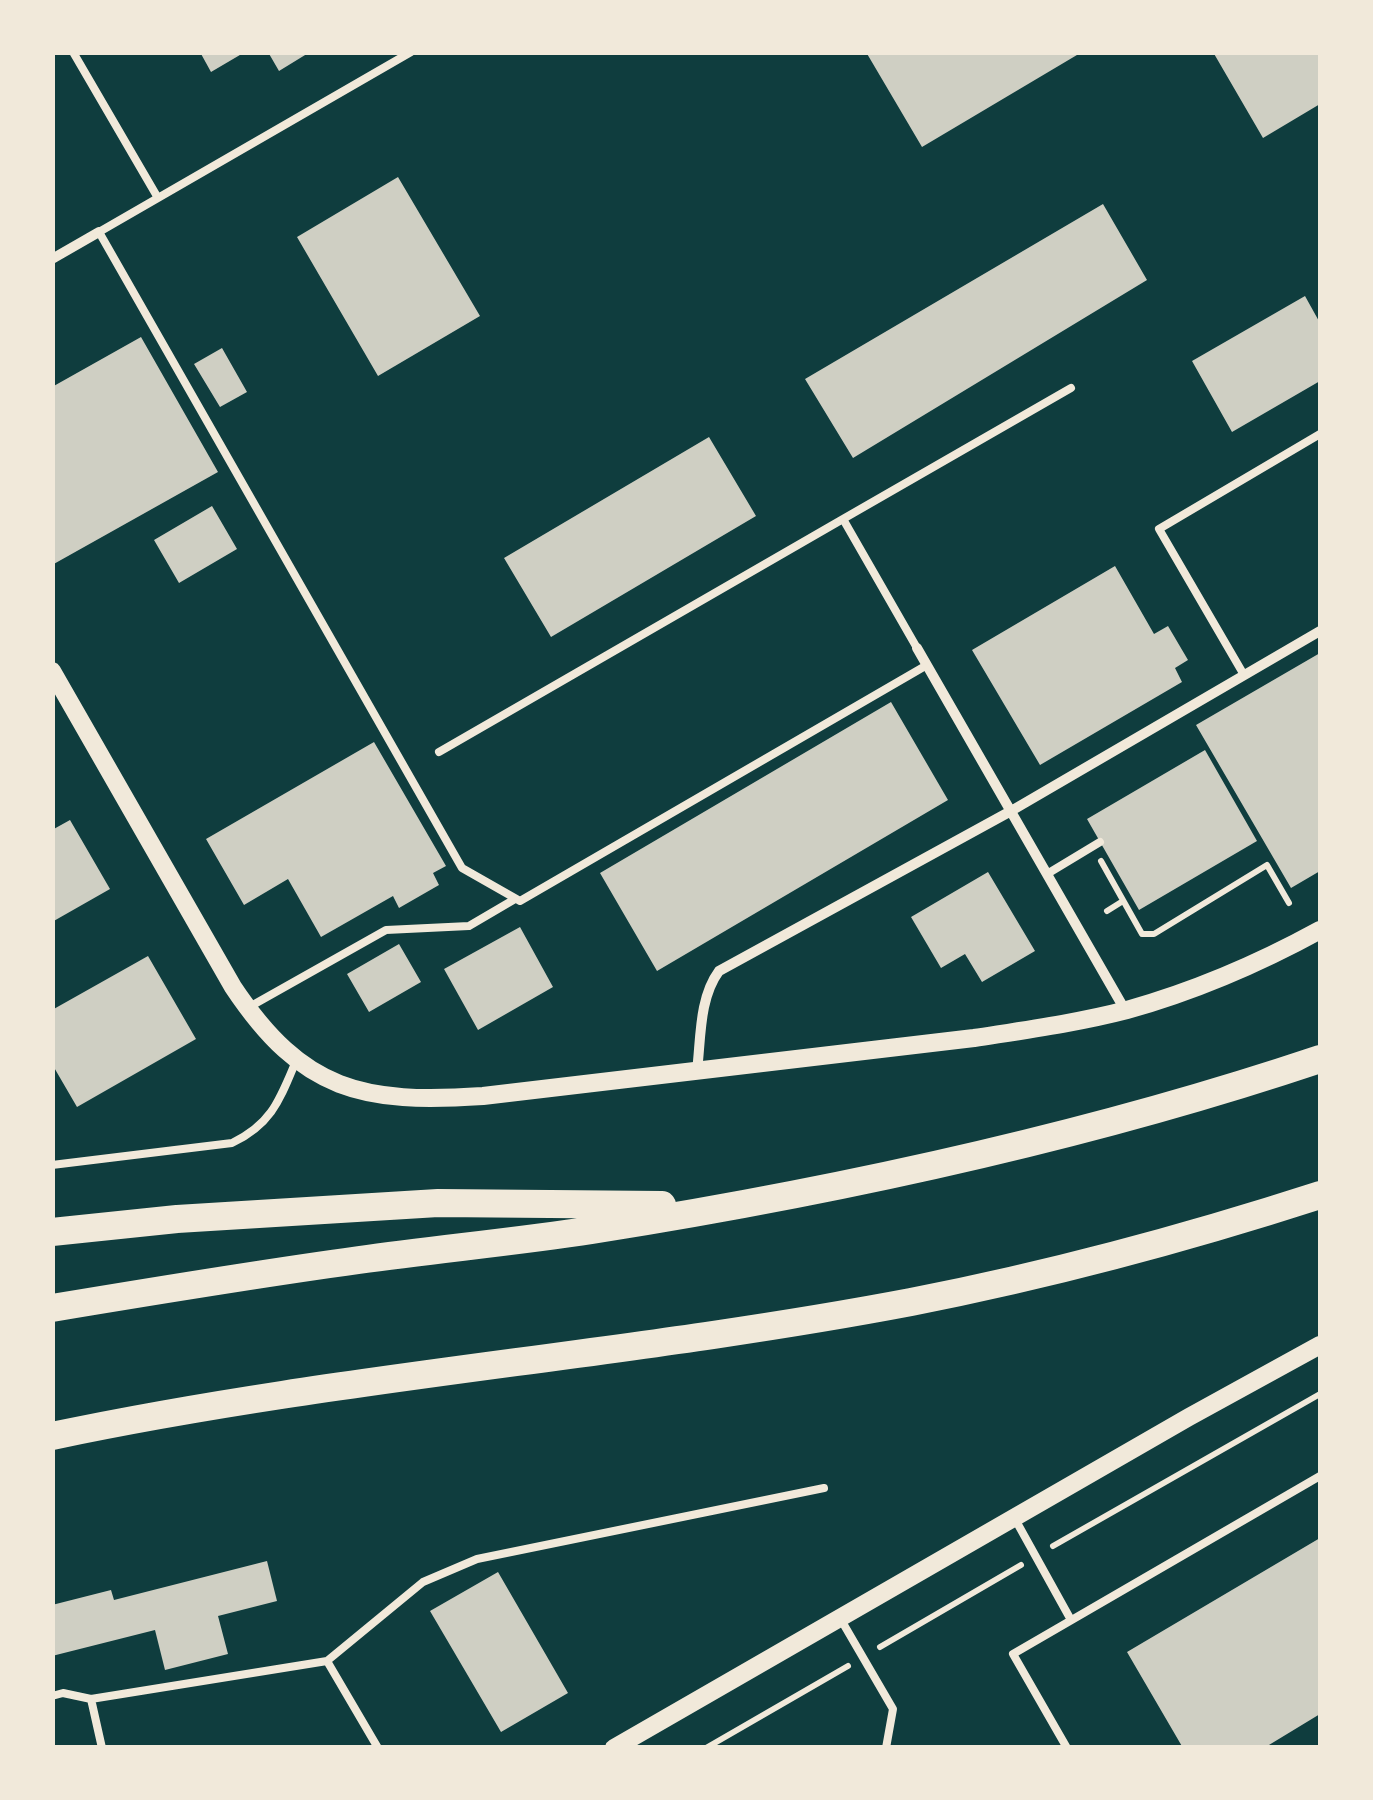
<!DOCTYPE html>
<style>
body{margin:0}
#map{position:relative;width:1373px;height:1800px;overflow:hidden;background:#0f3d3e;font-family:Helvetica,sans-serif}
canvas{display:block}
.frame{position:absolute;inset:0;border:55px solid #f1e9da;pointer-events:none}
</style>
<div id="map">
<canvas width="1373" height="1800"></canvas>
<div class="frame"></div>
</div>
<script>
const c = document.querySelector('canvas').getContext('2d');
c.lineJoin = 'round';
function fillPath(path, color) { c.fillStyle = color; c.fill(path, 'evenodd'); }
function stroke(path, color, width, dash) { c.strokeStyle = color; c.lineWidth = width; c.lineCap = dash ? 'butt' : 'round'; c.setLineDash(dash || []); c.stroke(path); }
const building = new Path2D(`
 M200,52H245L211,72Z
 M268,52H310L279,71Z
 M866,52H1082L922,147Z
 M1213,52H1320V104L1263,138Z
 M398,177L480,316L378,376L297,237Z
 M1103,204L1147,280L853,458L805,379Z
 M1305,296L1320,323V381L1232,432L1192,361Z
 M141,337L218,472L52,565V387Z
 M222,348L247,392L220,407L194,364Z
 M709,437L756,516L551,637L504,558Z
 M212,506L237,549L179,583L154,540Z
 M1115,566L1154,634L1168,626L1188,660L1175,668L1182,682L1040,765L972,650Z
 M1320,653V871L1291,888L1196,725Z
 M891,702L948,800L657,971L600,873Z
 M374,742L446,866L433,873L439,885L399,908L393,896L321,937L288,879L244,905L206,839Z
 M1205,750L1257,841L1139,910L1087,819Z
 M70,820L110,889L52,922V830Z
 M988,872L1035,951L982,982L965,954L941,968L911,917Z
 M520,927L553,987L478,1030L444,969Z
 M399,944L421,982L369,1012L347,974Z
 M148,956L196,1039L77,1107L52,1064V1010Z
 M1320,1538V1714L1264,1748H1183L1127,1652Z
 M267,1561L277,1601L218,1616L228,1654L165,1670L155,1630L52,1656V1605L111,1590L114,1600Z
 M498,1572L568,1693L501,1732L430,1611Z`);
const path = new Path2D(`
 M1101,861L1142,934H1154L1267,865L1289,903
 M1107,911L1123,901
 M1053,1546L1320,1394
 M880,1647L1021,1565
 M706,1748L848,1666`);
const service = new Path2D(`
 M73,52L158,198
 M411,52L99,232L462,868L520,901L927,665
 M843,519L1071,388
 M1244,675L1159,529L1320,434
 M439,752L843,519L917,648
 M1047,874L1100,842
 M251,1006L386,930L469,926L515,899
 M52,1165L232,1143C272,1124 280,1099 296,1061
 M1015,1519L1071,1620
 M840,1618L893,1709L886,1748
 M327,1661L378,1748
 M52,1696L63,1693L91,1699L327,1661L423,1582L477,1559L824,1488
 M91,1699L102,1748
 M1067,1748L1013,1654L1320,1476`);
const minor = new Path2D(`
 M52,259L99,232
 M917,648L1125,1010
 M697,1071C701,1038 699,998 719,971L1011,811L1320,631`);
const tertiary = new Path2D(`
 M52,671L233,987C303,1092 363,1104 483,1096L974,1038C1025,1030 1077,1023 1127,1010C1195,991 1258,964 1320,930
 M614,1748L1189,1417L1320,1345`);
const motorway = new Path2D(`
 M52,1232L177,1219L438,1203L662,1205
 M52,1308C154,1291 257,1274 359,1260C436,1249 515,1242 592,1230C838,1191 1084,1138 1320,1059
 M52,1436C336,1376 627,1356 911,1302C1049,1275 1187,1238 1320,1195`);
fillPath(building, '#cfcfc3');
stroke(path, '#f1e9da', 6);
stroke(service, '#f1e9da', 8);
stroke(minor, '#f1e9da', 10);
stroke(tertiary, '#f1e9da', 18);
stroke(motorway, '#f1e9da', 28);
</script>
